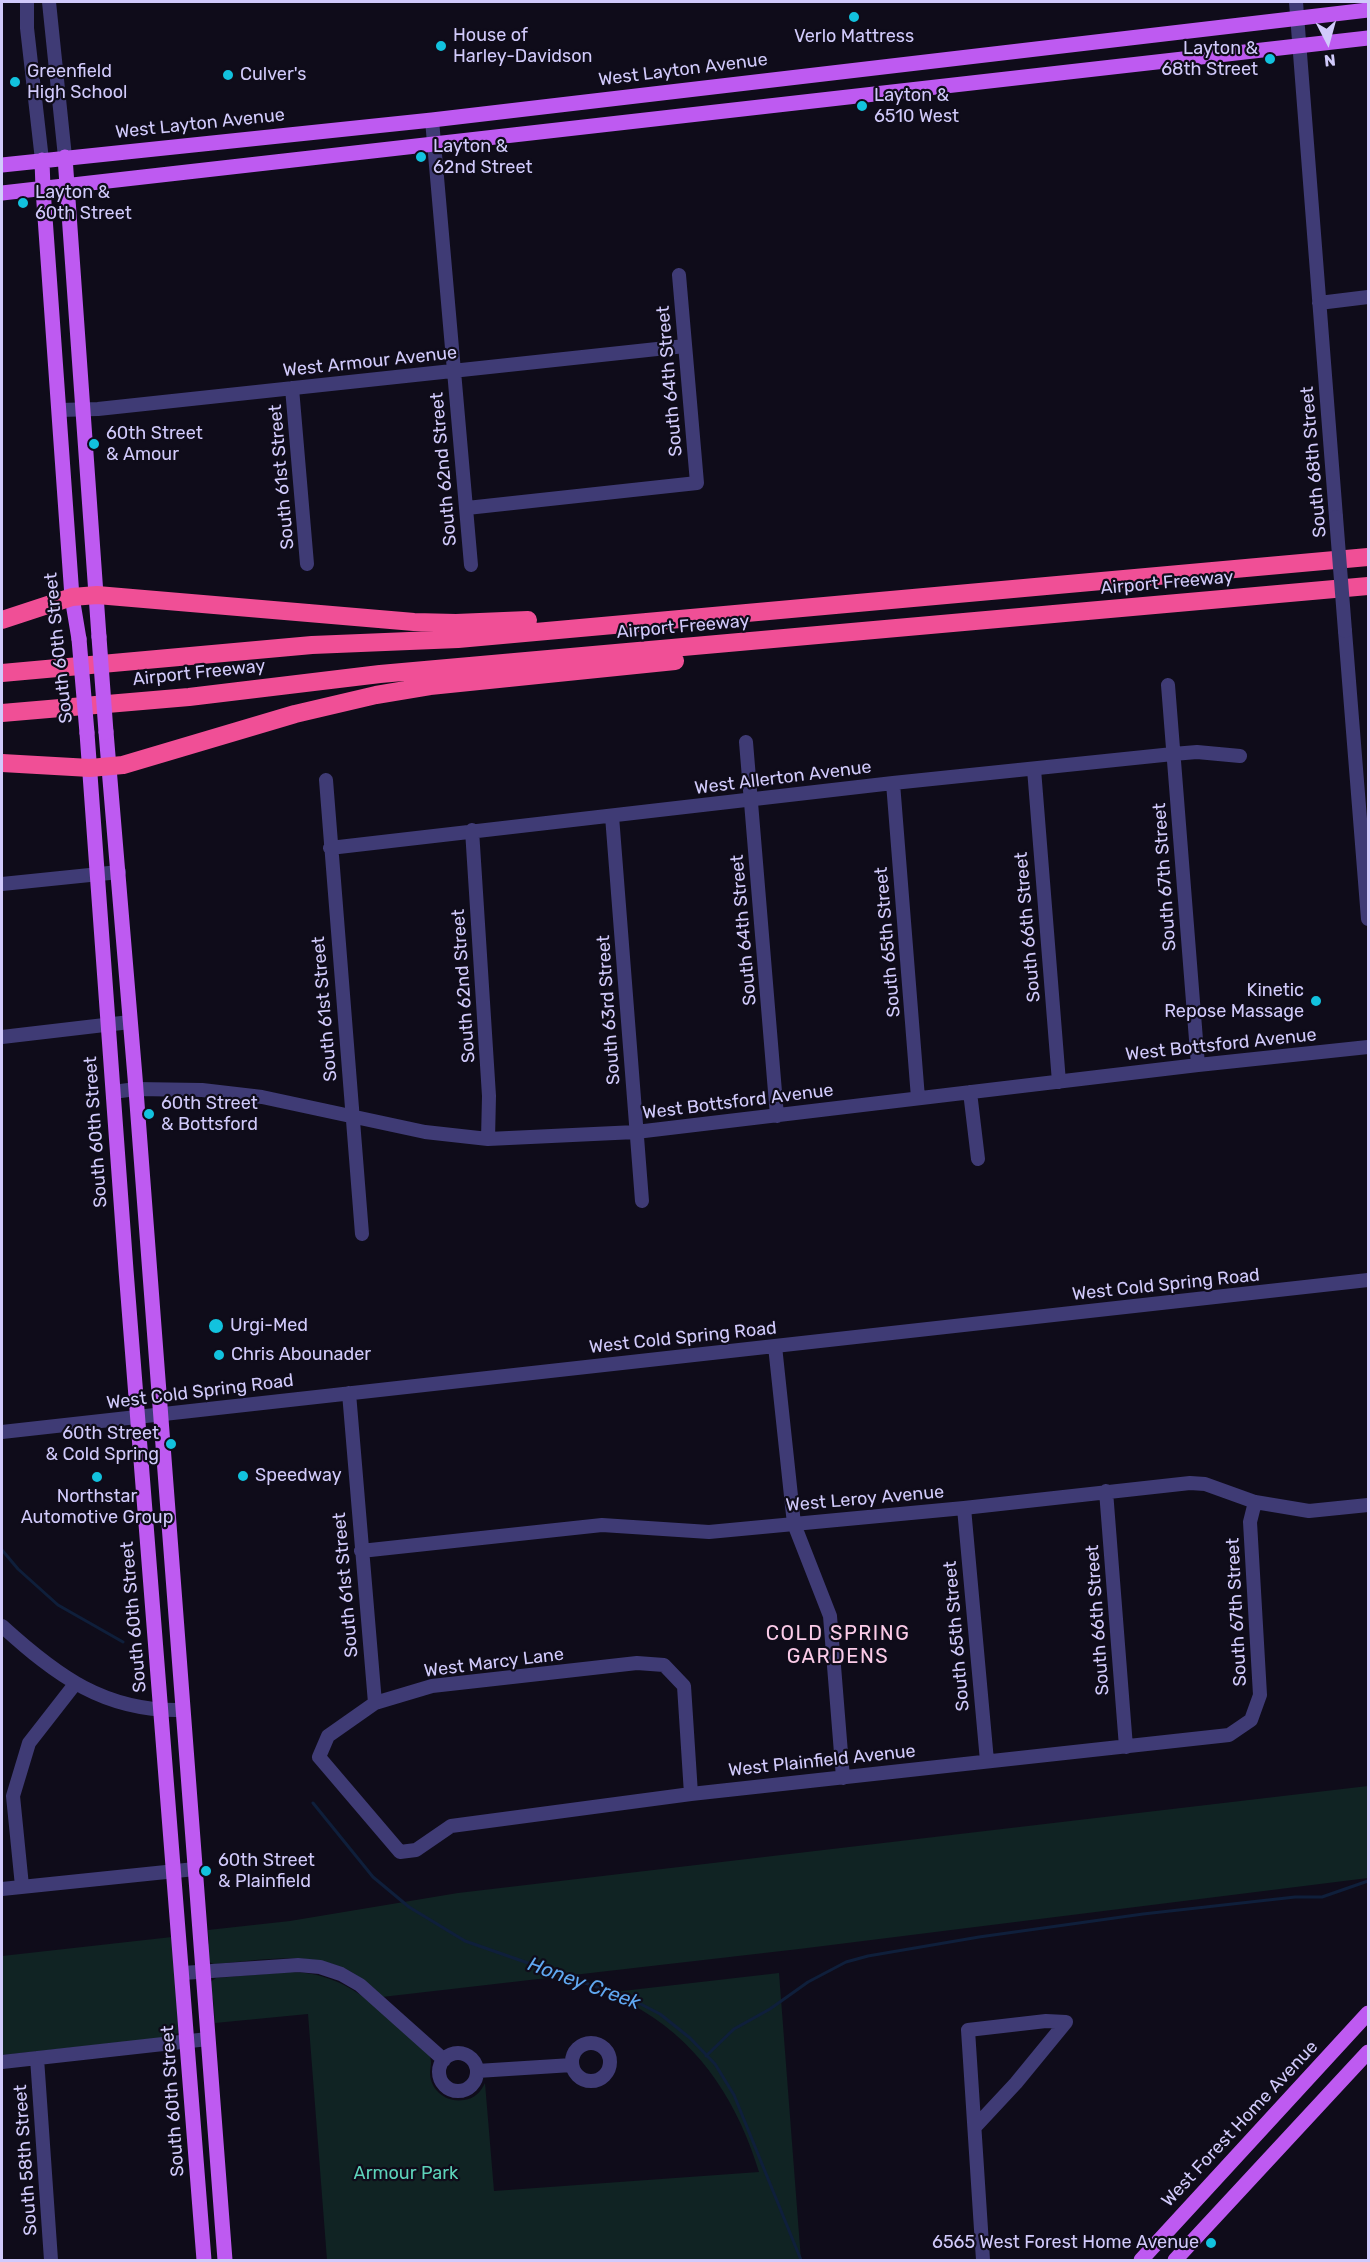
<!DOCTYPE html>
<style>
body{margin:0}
#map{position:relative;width:1370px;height:2262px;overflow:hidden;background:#0f0c1a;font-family:Rubik,sans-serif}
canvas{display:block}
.frame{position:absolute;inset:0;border:3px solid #d1cafb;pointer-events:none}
.north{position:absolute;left:1298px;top:12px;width:60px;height:60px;-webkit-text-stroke:4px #0f0c1a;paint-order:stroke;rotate:174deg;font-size:16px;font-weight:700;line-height:24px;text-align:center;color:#d1cafb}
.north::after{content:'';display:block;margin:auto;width:21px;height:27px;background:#d1cafb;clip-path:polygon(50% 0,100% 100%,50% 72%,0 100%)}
</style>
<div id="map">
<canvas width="1370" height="2262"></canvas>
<div class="frame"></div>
<div class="north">N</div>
</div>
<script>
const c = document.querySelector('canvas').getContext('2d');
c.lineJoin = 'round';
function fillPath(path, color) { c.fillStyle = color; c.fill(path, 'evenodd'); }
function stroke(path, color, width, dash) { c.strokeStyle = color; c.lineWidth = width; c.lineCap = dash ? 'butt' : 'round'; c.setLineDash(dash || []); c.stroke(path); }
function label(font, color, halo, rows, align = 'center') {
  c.font = font + ' Rubik,sans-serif'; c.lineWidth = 4.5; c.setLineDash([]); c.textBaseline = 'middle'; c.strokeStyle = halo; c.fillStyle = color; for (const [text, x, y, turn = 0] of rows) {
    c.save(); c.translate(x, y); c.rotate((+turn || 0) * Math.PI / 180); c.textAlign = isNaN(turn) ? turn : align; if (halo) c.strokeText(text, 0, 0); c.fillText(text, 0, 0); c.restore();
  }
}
const green = new Path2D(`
 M1368,1786V1878L799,1949L382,1997C373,1989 364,1980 353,1973C312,1949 260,1961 214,1964L209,1962L206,1948L209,1943L208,1930L290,1921L458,1893Z
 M172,1937L179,2033L162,2038L2,2055V1956Z
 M290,1972C352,1972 386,2017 429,2055C433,2062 430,2067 430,2074C431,2091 447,2103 464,2100C474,2099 481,2092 485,2083L494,2191L759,2172C739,2106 703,2047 643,2011C632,2003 618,1999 605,1993L779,1973L801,2260H327L308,2014L215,2023L213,1998L210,1995V1982L216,1978Z`);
const stream = new Path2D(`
 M2,1550L18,1569L58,1605L123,1642
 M313,1803L373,1877L409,1907L465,1941L631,1999L660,2014L690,2038L715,2064L734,2095L801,2260
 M706,2056L734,2029L770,2009L808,1982L846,1962L868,1956L979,1937L1143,1914L1295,1897H1322L1368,1881`);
const minor = new Path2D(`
 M27,2V28L42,160
 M49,2L65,157
 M1296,2L1336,517
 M432,120L471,565
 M1319,303L1368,297
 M292,388L307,564
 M59,410L98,409L685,346
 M467,508L697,483L679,275
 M1345,631L1368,919
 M1168,685L1198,1065
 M746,742L777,1116
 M1034,769L1059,1082
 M326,780L362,1234
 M893,783L918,1098
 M612,816L642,1201
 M472,830L489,1096L488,1139
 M330,848L893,783L1173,754L1197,752L1240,756
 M2,884L119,872
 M2,1037L130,1022
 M113,1092L136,1089L202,1090L262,1097L425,1132L488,1139L636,1132L1198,1065L1368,1047
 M970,1092L978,1159
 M775,1346L794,1524L830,1616L843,1778
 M349,1393L375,1703
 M2,1432L1368,1280
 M1106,1491L1126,1747
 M964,1508L987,1761
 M361,1551L602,1525L709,1532L964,1508L1190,1483L1205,1484L1255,1502L1309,1511L1368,1505
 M2,1626C57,1676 105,1712 182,1710
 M691,1794L684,1686L664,1665L637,1663L432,1686L375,1703L328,1736L319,1757L400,1852L416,1850L451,1826L691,1794L1229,1735L1251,1720L1260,1695L1250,1522L1255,1502
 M22,1886L13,1796L29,1743L75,1684
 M2,1889L195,1869
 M183,1973L298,1965L320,1967L341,1974L360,1985L444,2060
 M572 2062a19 19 0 1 1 38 0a19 19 0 1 1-38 0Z
 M439 2072a19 19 0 1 1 38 0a19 19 0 1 1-38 0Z
 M37,2058L51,2260
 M2,2062L208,2039
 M477,2071L572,2065
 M975,2127L1016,2083L1066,2022
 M983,2260L968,2030L1046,2021L1066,2022`);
const major = new Path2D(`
 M65,157L99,637
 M42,160L43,189L72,597L79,639
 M2,165L432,120L1368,10
 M2,193L1368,38
 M106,732L135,1077L225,2260
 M87,733L126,1270L204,2260
 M1141,2260L1368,2013
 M1175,2260L1368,2052`);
const highway = new Path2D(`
 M2,620L72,597L97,595L414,622L456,623L528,620
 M2,673L312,645L458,639L1368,557
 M2,713L189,697L380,674L1368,586
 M2,763L90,768L123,765L295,714L376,695L430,686L675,661`);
const minorBridge = new Path2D(`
 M1336,517L1345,631`);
const majorBridge = new Path2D(`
 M99,637L106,732
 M79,639L87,733`);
const markers = [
 [854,17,6,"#12c2de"],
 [441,46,6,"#12c2de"],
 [1270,59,6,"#12c2de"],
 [228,75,6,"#12c2de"],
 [15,82,6,"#12c2de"],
 [862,106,6,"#12c2de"],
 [421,157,6,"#12c2de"],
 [23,203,6,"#12c2de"],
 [94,444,6,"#12c2de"],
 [1316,1001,6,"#12c2de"],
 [149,1114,6,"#12c2de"],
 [216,1326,8,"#12c2de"],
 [219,1355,6,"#12c2de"],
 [171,1444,6,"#12c2de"],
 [243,1476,6,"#12c2de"],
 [97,1477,6,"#12c2de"],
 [206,1871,6,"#12c2de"],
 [1211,2243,6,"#12c2de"]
];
const poiNames = [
 ["House of",453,36],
 ["Harley-Davidson",453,57],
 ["Verlo Mattress",854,37,"center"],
 ["Layton &",1258,49,"right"],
 ["68th Street",1258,70,"right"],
 ["Greenfield",27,72],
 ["High School",27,93],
 ["Culver's",240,75],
 ["Layton &",874,96],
 ["6510 West",874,117],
 ["Layton &",433,147],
 ["62nd Street",433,168],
 ["Layton &",35,193],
 ["60th Street",35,214],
 ["60th Street",106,434],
 ["& Amour",106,455],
 ["Kinetic",1304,991,"right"],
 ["Repose Massage",1304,1012,"right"],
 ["60th Street",161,1104],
 ["& Bottsford",161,1125],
 ["Urgi-Med",230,1326],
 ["Chris Abounader",231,1355],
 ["60th Street",159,1434,"right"],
 ["& Cold Spring",159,1455,"right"],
 ["Speedway",255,1476],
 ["Northstar",97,1497,"center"],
 ["Automotive Group",97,1518,"center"],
 ["60th Street",218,1861],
 ["& Plainfield",218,1882],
 ["6565 West Forest Home Avenue",1199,2243,"right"]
];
const streetNames = [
 ["West Layton Avenue",683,70,-7],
 ["West Layton Avenue",200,124,-6],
 ["West Armour Avenue",370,362,-6],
 ["South 64th Street",670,381,-95],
 ["South 68th Street",1314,462,-95],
 ["South 62nd Street",444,469,-95],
 ["South 61st Street",282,477,-95],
 ["Airport Freeway",1167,583,-5],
 ["Airport Freeway",683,627,-5],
 ["South 60th Street",59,648,-96],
 ["Airport Freeway",199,673,-6],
 ["West Allerton Avenue",783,778,-7],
 ["South 67th Street",1165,877,-94],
 ["South 66th Street",1028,927,-95],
 ["South 64th Street",744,930,-95],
 ["South 65th Street",888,942,-95],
 ["South 62nd Street",464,986,-94],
 ["South 61st Street",325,1009,-95],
 ["South 63rd Street",609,1010,-94],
 ["West Bottsford Avenue",1221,1045,-6],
 ["West Bottsford Avenue",738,1102,-7],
 ["South 60th Street",96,1132,-94],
 ["West Cold Spring Road",1166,1285,-6],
 ["West Cold Spring Road",683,1338,-6],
 ["West Cold Spring Road",200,1392,-7],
 ["West Leroy Avenue",865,1499,-5],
 ["South 61st Street",346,1585,-95],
 ["South 67th Street",1237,1612,-93],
 ["South 60th Street",134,1617,-95],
 ["South 66th Street",1098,1620,-94],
 ["South 65th Street",957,1636,-95],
 ["West Marcy Lane",494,1663,-7],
 ["West Plainfield Avenue",822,1761,-6],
 ["South 60th Street",173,2101,-94],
 ["West Forest Home Avenue",1240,2124,-47],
 ["South 58th Street",26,2160,-94]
];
const parkNames = [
 ["Armour Park",406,2174]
];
const neighbourhoodNames = [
 ["COLD SPRING",838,1634],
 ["GARDENS",838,1657]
];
const waterNames = [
 ["Honey Creek",584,1984,20]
];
fillPath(green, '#102323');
stroke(stream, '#0f1f3b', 3);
stroke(minor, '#3f3b75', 14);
stroke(major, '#be5af1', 15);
stroke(highway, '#f04f96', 18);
stroke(minorBridge, '#3f3b75', 14);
stroke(majorBridge, '#be5af1', 15);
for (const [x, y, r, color] of markers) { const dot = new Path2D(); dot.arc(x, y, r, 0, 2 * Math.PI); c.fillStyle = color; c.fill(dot); stroke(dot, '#0f0c1a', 2); }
label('18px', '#d1cafb', '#0f0c1a', poiNames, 'left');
label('18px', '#d1cafb', '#0f0c1a', streetNames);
label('18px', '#5dd3ba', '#0f0c1a', parkNames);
c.letterSpacing = '1.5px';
label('20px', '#fbcbe8', '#0f0c1a', neighbourhoodNames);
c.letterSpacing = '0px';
label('italic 20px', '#60a9f2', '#0f0c1a', waterNames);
</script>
